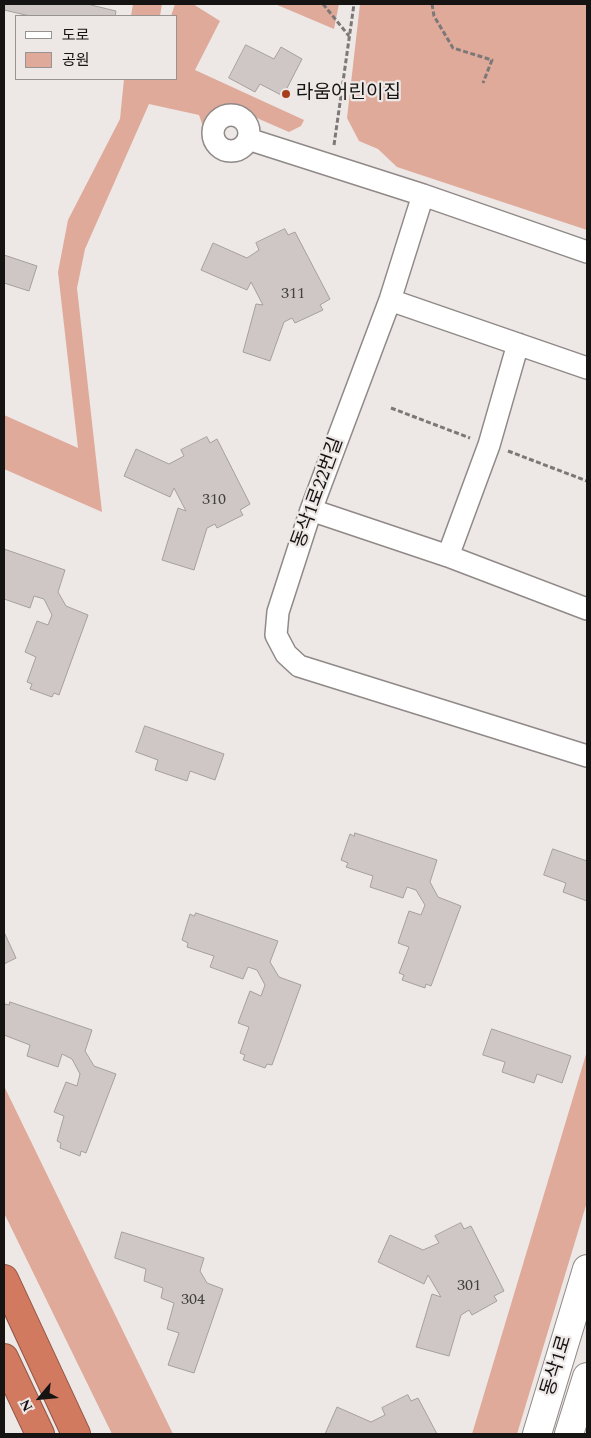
<!DOCTYPE html>
<meta charset="utf-8">
<style>
body{margin:0}
#map{position:relative;width:591px;height:1438px;overflow:hidden;background:#ede7e5;font-family:Spectral,"Noto Sans KR",serif}
canvas{display:block}
.frame{position:absolute;inset:0;border:5px solid #161413;pointer-events:none}
.legend{position:absolute;left:15px;top:15px;width:162px;height:65px;box-sizing:border-box;background:#ede7e5;border:1px solid #979391;margin:0;padding:6px 9px;list-style:none;font-size:15px;color:#161413}
.legend li{display:flex;align-items:center;gap:10px;height:25px}
.legend b{width:25px;border:1px solid #979391}
.north{position:absolute;left:15px;top:1373px;width:50px;height:50px;-webkit-text-stroke:4px #ede7e5;paint-order:stroke;rotate:242deg;font-size:14px;font-weight:700;line-height:20px;text-align:center;color:#161413}
.north::after{content:'';display:block;margin:auto;width:18px;height:22px;background:#161413;clip-path:polygon(50% 0,100% 100%,50% 72%,0 100%)}
</style>
<div id="map">
<canvas width="591" height="1438"></canvas>
<div class="frame"></div>
<ul class="legend">
<li><b style="height:6px;background:#fff"></b>도로</li>
<li><b style="height:14px;background:#dfaa9a"></b>공원</li>
</ul>
<div class="north">N</div>
</div>
<script>
const c = document.querySelector('canvas').getContext('2d');
c.lineJoin = 'round';
function fillPath(path, color) { c.fillStyle = color; c.fill(path, 'evenodd'); }
function stroke(path, color, width, dash) { c.strokeStyle = color; c.lineWidth = width; c.lineCap = dash ? 'butt' : 'round'; c.setLineDash(dash || []); c.stroke(path); }
function label(font, color, halo, rows, align = 'center') {
  c.font = font + ' Spectral,"Noto Sans KR",serif'; c.lineWidth = 4.5; c.setLineDash([]); c.textBaseline = 'middle'; c.strokeStyle = halo; c.fillStyle = color; for (const [text, x, y, turn = 0] of rows) {
    c.save(); c.translate(x, y); c.rotate((+turn || 0) * Math.PI / 180); c.textAlign = isNaN(turn) ? turn : align; if (halo) c.strokeText(text, 0, 0); c.fillText(text, 0, 0); c.restore();
  }
}
const green = new Path2D(`
 M133,4H162L160,16H131Z
 M175,4H193L220,21L195,70L304,120L301,126L289,132L236,109C218,115 212,120 207,138L199,115L149,104L85,249L77,288L102,512L4,469V415L78,448L58,272L68,220L120,119L124,79H176V16H171Z
 M275,4H339L334,29Z
 M360,4H585L587,6V230L397,167L378,149L359,141L347,118Z
 M587,1051V1202L517,1434H472Z
 M4,1086L173,1434H112L4,1213Z`);
const building = new Path2D(`
 M4,4H87L116,11L115,16H30L4,10Z
 M246,45L274,59L281,47L302,59L283,96L260,84L255,92L229,78Z
 M285,229L288,235L295,232L330,299L320,305L323,310L295,323L292,318L284,322L270,361L243,352L256,304L263,305L251,282L247,290L201,270L213,243L247,258L259,250L256,243Z
 M4,255L37,266L29,291L4,283Z
 M207,437L210,443L217,439L250,504L240,510L243,515L217,528L215,524L207,528L194,570L162,560L178,508L186,511L174,488L170,497L124,476L136,449L169,464L184,456L181,450Z
 M4,549L65,570L58,592L66,606L88,615L59,695L54,693L52,697L30,689L32,684L27,682L36,657L25,652L37,621L48,625L52,615L44,599L34,596L30,608L4,599Z
 M145,726L224,754L215,780L190,771L187,781L155,770L158,760L136,752Z
 M355,833L437,860L430,882L438,897L461,906L431,986L426,984L425,988L402,980L404,975L399,973L409,947L398,943L409,911L421,915L425,905L416,890L407,887L403,898L370,887L373,876L346,867L348,863L341,860L350,834L354,836Z
 M553,849L587,861V901L563,892L566,883L544,875Z
 M196,913L278,941L270,962L279,977L301,985L272,1065L267,1064L265,1068L243,1060L245,1055L240,1053L249,1027L238,1023L250,991L261,996L265,985L257,970L248,967L243,979L210,967L214,956L187,947L188,943L182,940L190,914L194,916Z
 M4,932L16,958L4,964Z
 M10,1002L92,1030L85,1051L94,1066L116,1074L86,1153L81,1151L80,1156L60,1148L61,1143L57,1141L64,1116L54,1112L66,1082L77,1086L80,1074L72,1059L62,1054L58,1067L27,1056L30,1045L4,1035V1009L5,1004L9,1005Z
 M492,1029L571,1056L562,1083L537,1074L534,1083L502,1072L505,1062L483,1055Z
 M461,1223L464,1229L471,1226L504,1291L494,1296L497,1301L472,1315L469,1310L461,1315L449,1356L416,1347L432,1294L441,1297L428,1275L424,1284L378,1262L390,1235L423,1250L439,1243L435,1236Z
 M122,1232L204,1258L200,1271L207,1283L223,1289L194,1373L168,1365L179,1333L167,1329L174,1303L161,1298L163,1288L144,1281L146,1269L115,1258Z
 M408,1395L411,1401L418,1398L437,1434H325L337,1407L371,1422L385,1415L382,1408Z`);
const path = new Path2D(`
 M323,4L349,36
 M432,4L434,16L453,48L492,60L483,83
 M334,145L354,4
 M391,408L470,438
 M508,451L587,481`);
const street = new Path2D(`
 M213 133a18 18 0 1 1 36 0a18 18 0 1 1-36 0Z
 M248,139L423,195
 M587,252L423,195L390,300L311,510L278,612L276,635L286,654L299,666L587,756
 M390,300L587,368
 M311,510L448,556L587,609
 M448,556L489,445L518,344`);
const secondary = new Path2D(`
 M537,1434L587,1269
 M569,1434L587,1377`);
const highway = new Path2D(`
 M4,1279L76,1434
 M4,1358L40,1434`);
const markers = [
 [286,94,5,"#a63e1d"]
];
const numberNames = [
 ["311",293,295],
 ["310",214,501],
 ["301",469,1287],
 ["304",193,1301]
];
const poiNames = [
 ["라움어린이집",296,94]
];
const streetNames = [
 ["동삭1로22번길",319,493,-70],
 ["동삭1로",558,1366,-73]
];
fillPath(green, '#dfaa9a');
fillPath(building, '#cec7c5');
stroke(building, '#a59f9e', 1);
stroke(street, '#8f8987', 24);
stroke(secondary, '#8f8987', 30);
stroke(highway, '#905645', 30);
stroke(path, '#7c7877', 3, [5, 2.5]);
stroke(street, '#fff', 21);
stroke(secondary, '#fff', 28);
stroke(highway, '#d27a60', 28);
for (const [x, y, r, color] of markers) { const dot = new Path2D(); dot.arc(x, y, r, 0, 2 * Math.PI); c.fillStyle = color; c.fill(dot); stroke(dot, '#ede7e5', 2); }
label('16px', '#444140', null, numberNames);
label('19px', '#161413', '#ede7e5', poiNames, 'left');
label('19px', '#161413', '#ede7e5', streetNames);
</script>
